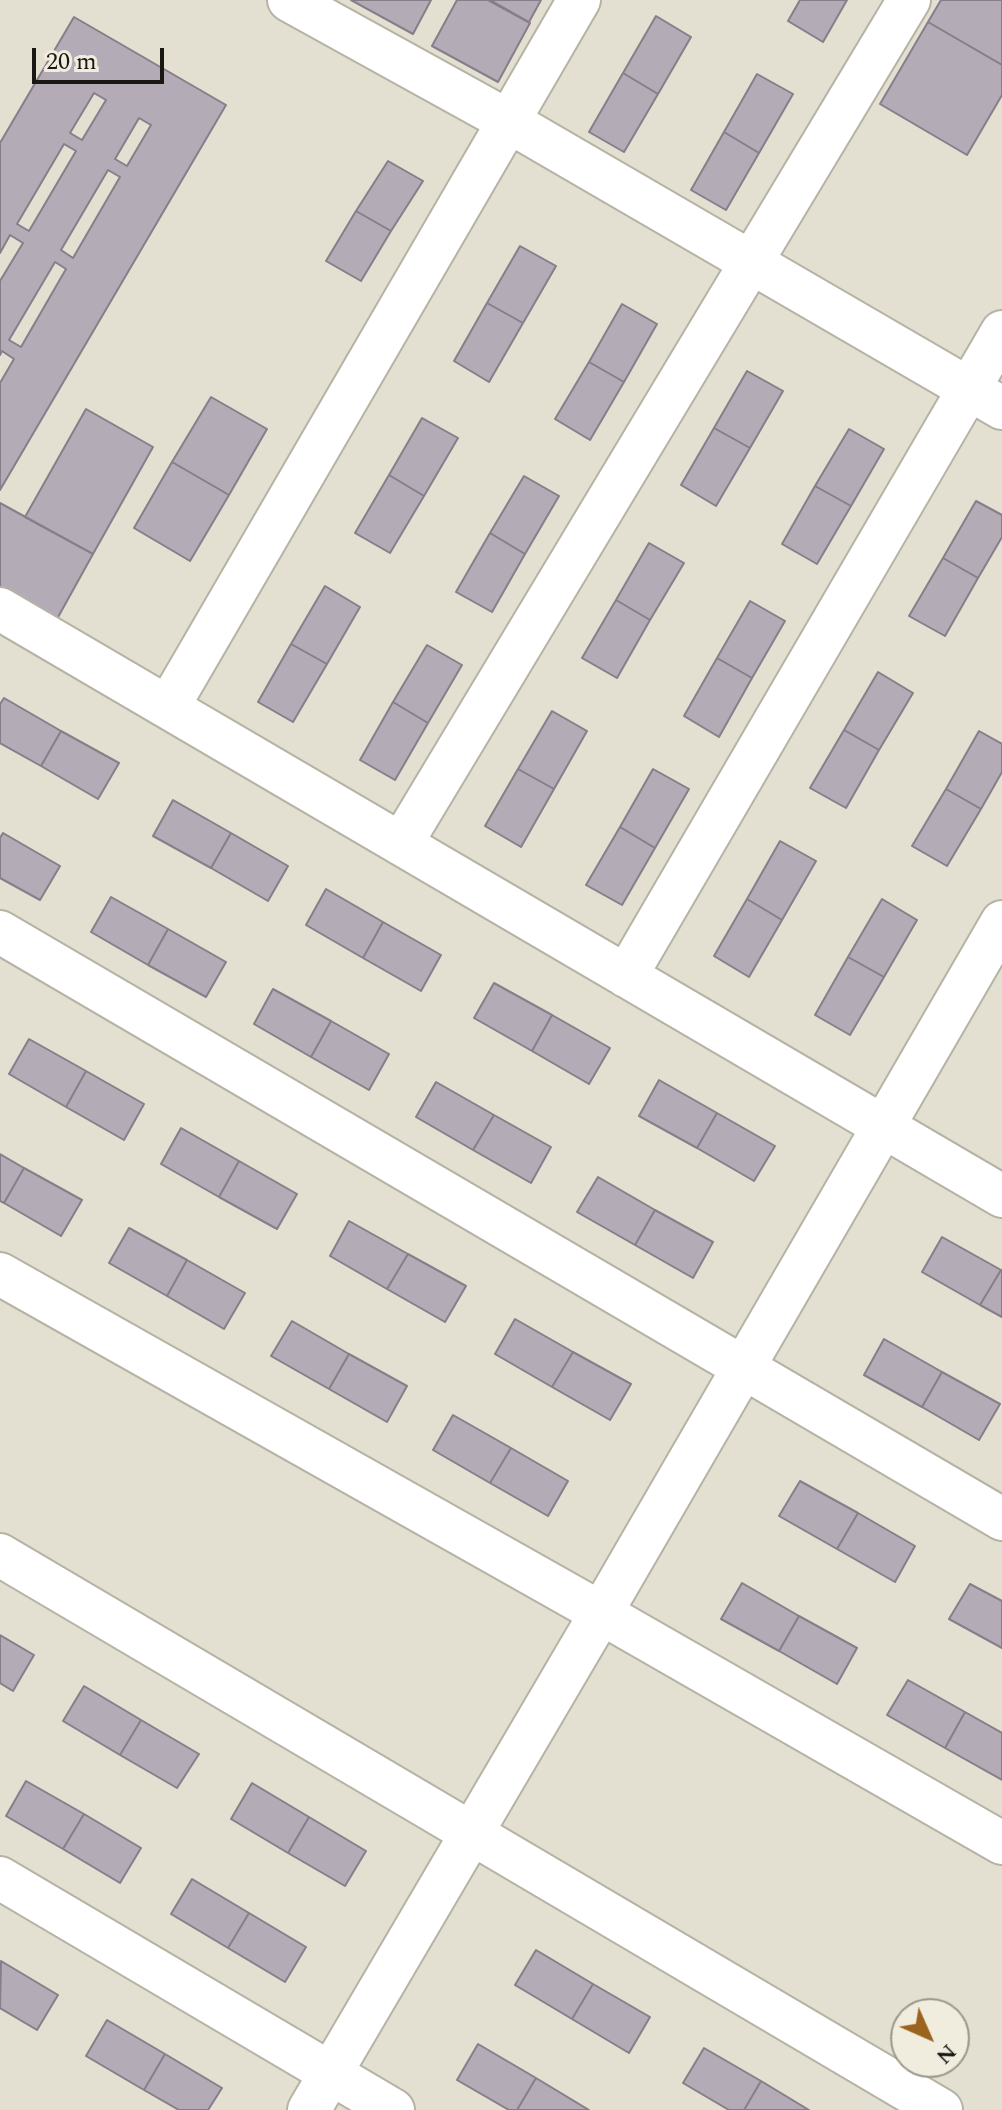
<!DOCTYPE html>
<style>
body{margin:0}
#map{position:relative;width:1002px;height:2110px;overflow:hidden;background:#e3dfd1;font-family:Spectral,serif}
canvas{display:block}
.north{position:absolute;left:890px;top:1998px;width:80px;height:80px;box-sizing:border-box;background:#f0edde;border:2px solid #9a988d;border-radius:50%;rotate:135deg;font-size:22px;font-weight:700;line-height:32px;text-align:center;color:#191813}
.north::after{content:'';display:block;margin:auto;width:28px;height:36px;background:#9b631e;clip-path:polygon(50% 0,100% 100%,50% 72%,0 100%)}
.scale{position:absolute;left:32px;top:48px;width:132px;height:36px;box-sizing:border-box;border:4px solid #191813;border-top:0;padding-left:10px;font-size:24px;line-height:28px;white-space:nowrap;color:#191813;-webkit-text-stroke:6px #f0edde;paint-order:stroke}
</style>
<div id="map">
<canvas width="1002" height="2110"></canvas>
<div class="north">N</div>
<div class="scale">20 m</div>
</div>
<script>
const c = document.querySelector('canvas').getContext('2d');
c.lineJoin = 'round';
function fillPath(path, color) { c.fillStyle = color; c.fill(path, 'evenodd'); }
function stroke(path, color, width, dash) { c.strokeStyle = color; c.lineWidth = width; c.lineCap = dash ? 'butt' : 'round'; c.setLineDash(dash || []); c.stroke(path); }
const building = new Path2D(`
 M351,0H431L413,34Z
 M457,0H488L530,23L498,82L432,46Z
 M490,0H541L529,22Z
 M800,0H847L823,42L788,21Z
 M941,0H1002V65L928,22Z
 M656,16L691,37L658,94L623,73Z
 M74,17L226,105L0,490V383L14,359L2,351L0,355V281L23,243L10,235L0,253V143ZM94,93L106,100L82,140L70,133ZM139,118L151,125L127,166L115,159ZM64,144L76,151L29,231L17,224ZM108,170L120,177L73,258L61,250ZM55,262L66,269L21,347L9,340Z
 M928,22L1002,65V95L967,155L880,104Z
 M623,73L658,94L624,152L589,132Z
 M757,74L793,94L759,153L724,132Z
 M724,132L759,153L726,210L691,190Z
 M388,161L423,181L391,231L356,211Z
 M356,211L391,231L361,281L326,261Z
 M520,246L556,266L523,323L487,303Z
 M487,303L523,323L489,382L454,361Z
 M622,304L657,324L624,382L589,362Z
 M589,362L624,382L590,440L555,419Z
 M747,371L783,391L750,448L714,428Z
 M211,397L267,429L229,495L172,462Z
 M86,409L153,447L93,554L25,517Z
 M422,418L458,438L424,496L389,475Z
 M714,428L750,448L716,506L681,485Z
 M849,429L884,449L851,506L815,486Z
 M172,462L229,495L190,561L134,528Z
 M389,475L424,496L390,553L355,533Z
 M524,476L559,496L525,554L490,533Z
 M815,486L851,506L817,564L782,544Z
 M976,501L1002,515V537L978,578L943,558Z
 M0,503L93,554L57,619L0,587Z
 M490,533L525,554L492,612L456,592Z
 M649,543L684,563L650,620L616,600Z
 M943,558L978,578L945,636L909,616Z
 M325,586L360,607L327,664L291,644Z
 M616,600L650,620L617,678L582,658Z
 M750,601L785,621L752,678L717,658Z
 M291,644L327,664L293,722L258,702Z
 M427,645L462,665L428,723L393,702Z
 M717,658L752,678L719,737L684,716Z
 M878,672L913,693L879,750L844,730Z
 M4,698L61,731L41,766L0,743V704Z
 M393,702L428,723L395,780L360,760Z
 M552,711L587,731L554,789L518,769Z
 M844,730L879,750L846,808L810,788Z
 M61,731L119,763L98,799L41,766Z
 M979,731L1002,744V772L981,809L946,789Z
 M518,769L554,789L521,847L485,826Z
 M653,769L689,789L655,848L620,827Z
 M946,789L981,809L947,866L912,846Z
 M173,800L231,833L211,868L153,836Z
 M620,827L655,848L622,905L586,885Z
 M3,833L60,866L40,900L0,878V838Z
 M231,833L288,866L268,901L211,868Z
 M780,841L816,861L782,920L747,899Z
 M326,889L383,922L363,958L306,925Z
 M111,897L168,929L148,965L91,932Z
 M747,899L782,920L749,977L714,956Z
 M882,899L917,920L884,977L848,957Z
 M383,922L441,955L421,991L363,958Z
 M168,929L226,962L206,997L148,965Z
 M848,957L884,977L850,1035L815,1015Z
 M494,983L552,1015L532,1051L474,1018Z
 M273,989L331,1021L311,1057L254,1024Z
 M552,1015L610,1048L589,1084L532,1051Z
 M331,1021L389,1054L369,1090L311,1057Z
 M29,1039L86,1071L66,1107L9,1074Z
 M86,1071L144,1104L124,1140L66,1107Z
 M659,1080L717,1113L697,1148L639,1116Z
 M436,1082L494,1115L473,1150L416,1117Z
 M717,1113L775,1146L754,1181L697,1148Z
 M494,1115L551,1147L531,1183L473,1150Z
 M181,1128L239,1161L219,1197L161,1164Z
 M0,1154L24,1168L4,1203L0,1201Z
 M239,1161L297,1194L277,1229L219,1197Z
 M24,1168L82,1200L61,1236L4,1203Z
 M598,1177L655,1210L635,1245L577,1212Z
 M655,1210L713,1242L693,1278L635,1245Z
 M349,1221L408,1254L387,1289L330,1256Z
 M129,1228L187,1260L167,1296L109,1263Z
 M942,1237L1001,1270L980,1305L922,1272Z
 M408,1254L466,1286L445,1322L387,1289Z
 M187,1260L245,1293L224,1329L167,1296Z
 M1001,1270H1002V1317L980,1305Z
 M515,1319L573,1352L552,1387L495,1354Z
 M292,1321L349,1354L329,1389L271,1356Z
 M884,1339L942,1372L922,1407L864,1375Z
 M573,1352L631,1384L610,1420L552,1387Z
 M349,1354L407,1386L387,1422L329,1389Z
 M942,1372L1000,1404L979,1440L922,1407Z
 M453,1415L511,1448L490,1483L433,1450Z
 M511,1448L568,1481L548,1516L490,1483Z
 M800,1481L858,1513L837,1549L779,1516Z
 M858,1513L915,1546L895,1582L837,1549Z
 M742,1583L799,1616L779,1651L721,1619Z
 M970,1584L1002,1601V1648L949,1619Z
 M799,1616L857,1648L837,1684L779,1651Z
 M0,1635L34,1655L13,1691L0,1683Z
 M908,1680L965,1712L945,1748L887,1715Z
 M84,1686L141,1720L120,1755L63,1721Z
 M965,1712L1002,1733V1780L945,1748Z
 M141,1720L199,1754L177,1788L120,1755Z
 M26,1781L84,1814L63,1849L6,1816Z
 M252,1783L309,1817L288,1853L231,1819Z
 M84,1814L141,1848L120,1883L63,1849Z
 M309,1817L366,1851L345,1886L288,1853Z
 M192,1879L249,1913L228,1948L171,1914Z
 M249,1913L306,1947L285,1982L228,1948Z
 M536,1950L593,1984L572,2019L515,1985Z
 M1,1961L58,1995L37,2030L0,2008Z
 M593,1984L650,2017L629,2053L572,2019Z
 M107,2020L165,2054L144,2090L86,2056Z
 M478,2044L536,2078L517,2110H509L457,2080Z
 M704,2048L761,2081L744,2110H729L683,2083Z
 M165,2054L222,2088L208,2110H179L144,2090Z
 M536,2078L589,2110H517Z
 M761,2081L809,2110H744Z`);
const street = new Path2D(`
 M289,0L508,121L1002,408
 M0,609L1002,1196
 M168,707L579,0
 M401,844L909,0
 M0,932L1002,1519
 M626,976L1002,332
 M0,1274L601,1613L1002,1843
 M0,1555L941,2110
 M0,1878L393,2110
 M309,2110L601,1613L1002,922`);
fillPath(building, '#b3abb6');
stroke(building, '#867e89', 2);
stroke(street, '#b6b3a5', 46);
stroke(street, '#fff', 42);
</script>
